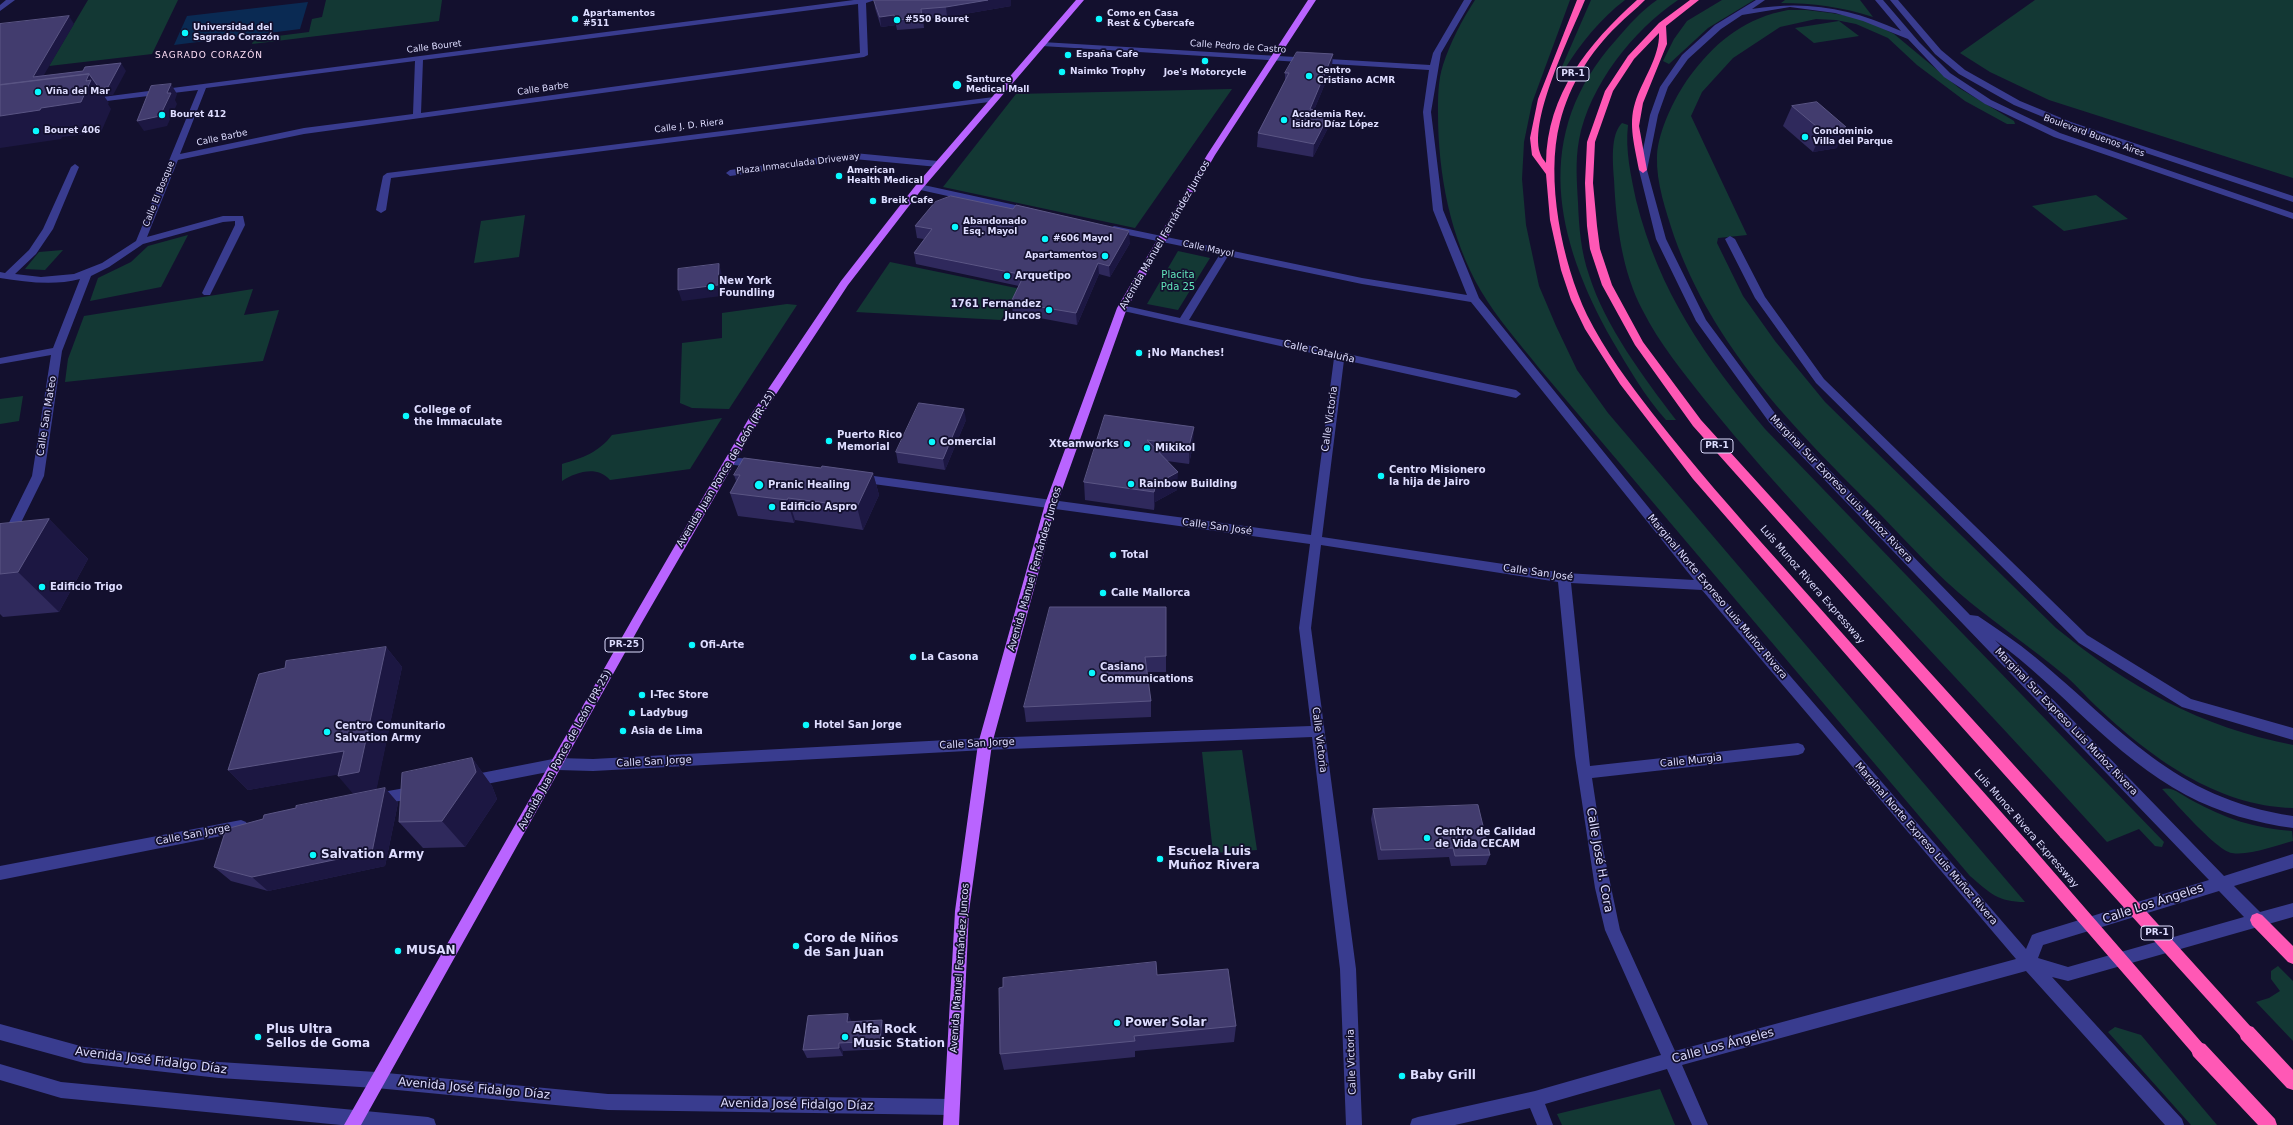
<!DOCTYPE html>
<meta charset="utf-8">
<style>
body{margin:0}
canvas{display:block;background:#13102e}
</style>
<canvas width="2293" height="1125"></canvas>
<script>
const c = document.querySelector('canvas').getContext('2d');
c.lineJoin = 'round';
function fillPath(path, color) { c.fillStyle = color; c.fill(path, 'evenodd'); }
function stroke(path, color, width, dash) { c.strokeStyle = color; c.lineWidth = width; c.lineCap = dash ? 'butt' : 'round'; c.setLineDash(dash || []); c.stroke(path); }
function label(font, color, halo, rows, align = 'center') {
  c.font = font + ' "DejaVu Sans",sans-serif'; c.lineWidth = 3.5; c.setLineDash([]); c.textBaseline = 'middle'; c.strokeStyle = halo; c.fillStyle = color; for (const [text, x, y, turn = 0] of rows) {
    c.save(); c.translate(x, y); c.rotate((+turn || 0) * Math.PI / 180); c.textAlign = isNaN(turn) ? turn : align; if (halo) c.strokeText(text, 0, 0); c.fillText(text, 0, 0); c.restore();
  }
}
const green = new Path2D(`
 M88,0H178L152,54L49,66Z
 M326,0H442L439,21L252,44L254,39L309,32L312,19L322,17Z
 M1475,0H1570L1532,103L1524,142L1522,179L1526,225L1539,286L1556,326L1577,370L1608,413L2025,902C1998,902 1990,893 1970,876L1539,368C1519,343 1497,318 1481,291C1450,238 1438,173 1438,113C1438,98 1438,80 1443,65C1450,43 1462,20 1475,0Z
 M1591,0H1625C1600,19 1581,43 1564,70L1561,69Z
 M1657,0H1678C1633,30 1589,86 1579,140C1575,161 1577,183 1578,203C1579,228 1581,252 1589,275C1605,326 1644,378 1676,420H1666C1645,397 1628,367 1612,340C1555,239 1531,134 1616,40C1628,26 1641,11 1657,0Z
 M1722,0H1754L1708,28L1669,64L1663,61L1674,39L1687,21Z
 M1785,0H1860L1873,17C1842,7 1813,3 1781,3Z
 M2035,0H2293V178L2049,100L1990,72L1960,53Z
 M1788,10H1806L1831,13L1860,18L1878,26L1894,34L1959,88L2014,121L2015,124H2007L1965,101L1917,65L1888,38L1856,24L1836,20L1816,19L1780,27L1733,58L1702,92L1691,116L1747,235L1718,238L1717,243L1743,296L1775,341L1825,402L2056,628C2129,687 2200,727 2293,745V808C2216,806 2150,757 2096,706C2085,696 2075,683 2063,674C2033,649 2001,627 1971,603C1936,575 1903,537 1871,505C1790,424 1713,346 1674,236C1666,211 1656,183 1657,156C1658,130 1677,92 1693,72C1719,39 1746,18 1788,10Z
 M1839,21L1859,36L1814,43L1795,28Z
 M1232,89L1135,228L943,187L1016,94Z
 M1622,123L1628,125C1625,150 1631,176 1636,200C1659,292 1705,357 1765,429L2164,842L2162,847L2155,846L2139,829L2107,842C2014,739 1918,638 1824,536C1783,492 1743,447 1705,400C1683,372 1659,343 1643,311C1622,272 1616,223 1614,179C1613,163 1610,135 1622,123Z
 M2096,195L2128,219L2064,231L2032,206Z
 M525,215L519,257L474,263L481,221Z
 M188,235L161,287L90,301L98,278L131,262L148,246Z
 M63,250L45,270L25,269L39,252Z
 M1178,251L1210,258L1178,310L1147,304Z
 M890,262L1021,289L1001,320L856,312Z
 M253,289L244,315L279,310L263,361L65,382L68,359L84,316Z
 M787,304L797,305L729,409L692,408L680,403L682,343L722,338V313Z
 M23,396L19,421L0,424V399Z
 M722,418L690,469L610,480C597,465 576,472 562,481V464C583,458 599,452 612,435Z
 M1242,750L1257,850L1213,853L1202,752Z
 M2162,789C2173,786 2183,796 2193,801C2224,818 2256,829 2292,831L2293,841C2277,845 2249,856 2232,853C2217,851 2175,802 2162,789Z
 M2278,966L2293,981V1041L2256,1002L2269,998L2280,991L2271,979V971Z
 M2115,1027L2141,1035L2217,1125H2191L2108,1032Z
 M1660,1089L1675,1125H1562L1557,1114Z`);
const water = new Path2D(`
 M308,2L300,29L174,45L187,16Z`);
const minor = new Path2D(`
 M6,0H15L0,11V5Z
 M854,0H875L866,3L868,55L864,57L304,134L178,160L147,237L223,216H243L245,225L210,295H204L202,293L235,225V221L223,222L143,244L109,267L91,276L62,351L44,476L6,553L0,557V541L32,476L51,355L0,364V358L53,348L80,279C54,286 26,282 0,278V272L5,273L29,250L43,229L71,167L75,164L79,167L53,229L36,254L15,274L41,277L74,274L102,263L136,241L198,90L90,103H87V99ZM858,4L860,53L421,113L423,60ZM415,61L413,114L304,128L180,154L206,88Z
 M1464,0H1472L1441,53L1431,112L1443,210L1479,298L1709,582L2026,949L2032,935L2037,933L2209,880L1769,422L1696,321L1656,239L1639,170L1650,115L1660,87L1682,55L1715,25L1756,0H1765L1752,9C1807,0 1850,8 1901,31L1875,0H1883L1919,42L1950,73L1991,100L2060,133L2293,213V219L2054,137L1985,104L1944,77L1908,39L1863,21L1835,13L1790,7L1742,15L1721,29L1688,59L1668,87L1658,115L1647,170L1666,239L1706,320L1777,416L1970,615L1978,616C1997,629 2017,642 2035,657C2122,729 2173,798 2293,816V828C2256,823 2220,813 2186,795C2113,756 2061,688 1995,640L2224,876L2293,854V868L2234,886L2260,912L2293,903V917L2068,981L2052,977L2182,1119L2184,1125H2165L2026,971L1682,1065L1708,1125H1692L1667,1069L1545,1104L1553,1125H1537L1530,1108L1455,1125H1410L1412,1119L1418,1117L1535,1091L1661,1055L1605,930L1595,888L1575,756L1558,582L1321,545L1311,628L1356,969L1362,1125H1346L1340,969L1312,737L985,750L593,771L558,770L471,787L466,785L464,781L466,777L471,775L558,758L593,759L985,738L1311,726L1299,628L1310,544L859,482L853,478L859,474L1311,535L1334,358L1119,310V306L1122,305L1180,318L1220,254L1114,232L1109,229L1114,226L1362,278L1467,295L1433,210L1423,112L1429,70L1042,46L1038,44L1042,42L1430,65L1433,53ZM1228,256L1362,284L1471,302L1694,580L1564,573L1322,537L1344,360L1516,398L1521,394L1516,390L1189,320ZM1571,583L1702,590L2016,959L1675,1051L1620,930L1602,844L1592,778L1798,755L1803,753L1805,749L1803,745L1798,743L1590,766ZM2219,891L2244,917L2068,967L2038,958L2043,945Z
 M1890,0H1898L1941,50L1965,70L2020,101L2071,122L2293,196V202L2065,126L2014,105L1959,74L1935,54Z
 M994,97L998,99L997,101L391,178L386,210L381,213L376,210L383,176L387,173Z
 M854,153L938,161L942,164L938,167L854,159L730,176L726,173L730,170Z
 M919,184L1029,208L1034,211L1029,214L916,189L915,187Z
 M1730,236L1735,239L1765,297L1824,379L2087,635L2191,699L2293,728V740L2182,707L2079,643L1816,383L1755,298L1725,239Z
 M730,457L758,460L764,464L758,468L726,464L724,461Z
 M416,786L421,788L423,792L421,796L416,798L377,805L372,803L370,799L372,795L377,793Z
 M241,820L246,822L248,826L246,830L241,832L0,880V866Z
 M0,1024L84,1047L219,1062L376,1072L608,1094L951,1099L957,1101L959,1107L957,1113L951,1115L608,1110L376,1088L219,1078L84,1063L0,1040Z
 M0,1064L61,1082L428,1117L434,1119L436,1125H341L61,1098L0,1080Z`);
const major = new Path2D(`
 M1076,0H1084L922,189L848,285L761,417L641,624L361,1125H344L633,618L752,413L841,281L916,185Z
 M1308,0H1316L1215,155L1127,308L1057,504L992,744L969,911L959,1125H943L955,911L978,744L1045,504L1117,308L1207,155Z`);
const highway = new Path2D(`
 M1577,0H1585C1571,34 1529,118 1540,153C1541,157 1544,160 1546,163C1547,94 1588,44 1637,0H1645C1636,9 1627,16 1618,25C1590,52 1570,84 1560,122C1545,179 1562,262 1587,315C1605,351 1629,383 1653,414C1693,465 1735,513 1778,561C1861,654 1944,748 2027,841L2029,846L2027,851L2022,852L2017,851L1693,479L1620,384L1585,329L1571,300L1561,270L1550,220L1546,174L1532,155L1530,138L1538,99Z
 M1690,0H1699L1666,26L1667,44L1643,103L1639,126L1647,170L1643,173L1639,170C1635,147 1628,125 1635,103C1642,80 1660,57 1659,33L1634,59L1613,91L1595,142L1593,183L1597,226L1600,249L1612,285L1643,342L1701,420L2071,828L2073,833L2071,838L2066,839L2061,838L1693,426L1635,345L1602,285L1590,249L1587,226L1585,183L1587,142L1605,91L1628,56L1659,23Z
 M2257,913L2262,915L2293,946V964L2288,962L2252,925L2250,920L2252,915Z
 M2247,1025L2253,1027L2293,1070V1090L2287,1088L2241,1039L2239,1033L2241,1027Z
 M2199,1042L2205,1044L2275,1119L2277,1125H2258L2193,1056L2191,1050L2193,1044Z`);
const highwayBridge = new Path2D(`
 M2066,833L2247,1033
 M2022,846L2199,1050`);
const wall = new Path2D(`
 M874,0H1011V6L947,17L923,19L924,28L897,30L896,25L881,27L875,8Z
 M1332,67L1314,110L1329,126L1313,157L1257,147L1258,133L1285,82V73Z
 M1817,102L1837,148L1813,152L1783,126L1792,106Z
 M915,226L1130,243L1110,277L1099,274L1077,325L1013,313L1011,302L1019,286L916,264L914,253L924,239L917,238Z
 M1105,415L1193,445L1189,464L1167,461L1177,490L1155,502L1154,510L1085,500L1084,482Z
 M966,420L945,470L898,463L896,452Z
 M821,468L873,473L879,495L863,530L795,520L794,523L738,516L730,493L736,481L734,475Z
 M49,519L88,559L59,612L3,617L0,614V524Z
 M1050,607L1166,656V672H1147L1151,701V717L1026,722L1024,707Z
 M386,647L402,667L376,790L385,788L398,803L385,866L268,891L231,881L214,867L263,819L296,808L354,794L338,774L248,790L228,770Z
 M472,758L492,786L497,799L465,847L423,848L399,822Z
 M1373,809L1490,855L1486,865L1451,866L1449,857L1378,860L1371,819Z
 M1157,975L1236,1026L1234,1042L1135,1051V1057L1004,1070L1000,1054Z
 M848,1014L851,1022L886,1029L884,1049L843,1051V1056L807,1058L803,1050Z`);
const shadedWall = new Path2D(`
 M988,0H1011V6L947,17L946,7Z
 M894,15L896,25L881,27L880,17Z
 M69,16L74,24L38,85L33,77Z
 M1333,54L1332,67L1309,122L1310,109Z
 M121,63L126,71L113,95L104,96L109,103L108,104L111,109L101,132L62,137L61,139L0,148V116L41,108L86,81L89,74Z
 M171,84L177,94L175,100L177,104L167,126L144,131L137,121L167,93Z
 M1330,113L1329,126L1313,157L1314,144Z
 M1846,127L1837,148L1813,152L1822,131Z
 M1129,231L1130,243L1110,277L1109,266Z
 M1098,263L1099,274L1077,325L1076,313Z
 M719,264L722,275L721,296L682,301L678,290Z
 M964,409L966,420L945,470L943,459Z
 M1194,427L1193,445L1189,464V446Z
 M1178,472L1177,490L1155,502L1154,510V492L1156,484Z
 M873,473L879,495L863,530L857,507Z
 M788,498L795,520L794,523L787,500Z
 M49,519L88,559L59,612L18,572Z
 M386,647L402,667L376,792L355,796L338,776L359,771L248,790L228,770Z
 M472,758L492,786L497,799L465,847L442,821Z
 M385,788L398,803L385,866L268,891L252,877Z
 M848,1014L852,1022H847Z
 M882,1020L886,1029L884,1049L880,1041Z
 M839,1043L843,1051V1056L839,1048Z`);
const building = new Path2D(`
 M874,0H988L946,7L921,9L922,18L895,20L894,15L880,17Z
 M69,16L33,77L83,71L85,67L121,63L108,87L99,88L89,74L0,85V24Z
 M1297,52L1333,54L1310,109L1330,113L1314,144L1258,133L1289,73H1285Z
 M89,74L86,81L91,80L81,102L41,108L40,110L0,116V85Z
 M171,84L167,93H171L160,116L137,121L151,86Z
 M1817,102L1846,127L1822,131L1792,106Z
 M951,196L1013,209L1016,205L1129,231L1109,266L1098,263L1076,313L1011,302L1024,275L914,253L932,229L915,226L935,202Z
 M719,264L718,285L678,290V269Z
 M919,403L964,409L943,459L896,452Z
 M1105,415L1194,427L1189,446L1147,440L1178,472L1156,484L1154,492L1084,482Z
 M744,458L821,468L822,466L873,473L857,507L788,498L787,500L730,493L740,475H734Z
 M49,519L18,572L0,574V524Z
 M1050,607H1166V656L1145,657L1151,701L1024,707Z
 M386,647L359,772L338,776L344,751L228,770L259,674L285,668L286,661Z
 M472,758L476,772L442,821L399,822L402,773Z
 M385,788L372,852L252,877L214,867L226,829L263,819L264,815L296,808V806Z
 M1478,805L1490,855L1455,856L1453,848L1381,850L1373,809Z
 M1156,962L1157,975L1228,969L1236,1026L1134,1036L1135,1041L1000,1054L999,988L1003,987V978Z
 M848,1014L847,1022L882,1020L880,1041L839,1043V1048L803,1050L808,1016Z`);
const markers = [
 [575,19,4,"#09f9ff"],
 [1099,19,4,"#09f9ff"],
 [897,20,4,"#09f9ff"],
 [185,33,4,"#09f9ff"],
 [1068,55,4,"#09f9ff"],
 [1205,61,4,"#09f9ff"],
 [1062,72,4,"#09f9ff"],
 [1309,76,4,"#09f9ff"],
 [957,85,5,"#09f9ff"],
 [38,92,4,"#09f9ff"],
 [162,115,4,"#09f9ff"],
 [1284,120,4,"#09f9ff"],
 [36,131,4,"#09f9ff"],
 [1805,137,4,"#09f9ff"],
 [839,176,4,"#09f9ff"],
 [873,201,4,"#09f9ff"],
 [955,227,4,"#09f9ff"],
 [1045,239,4,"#09f9ff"],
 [1105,256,4,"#09f9ff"],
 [1007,276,4,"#09f9ff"],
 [711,287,4,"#09f9ff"],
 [1049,310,4,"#09f9ff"],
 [1139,353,4,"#09f9ff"],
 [406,416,4,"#09f9ff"],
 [829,441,4,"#09f9ff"],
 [932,442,4,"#09f9ff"],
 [1127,444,4,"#09f9ff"],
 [1147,448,4,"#09f9ff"],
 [1381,476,4,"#09f9ff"],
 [1131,484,4,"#09f9ff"],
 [759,485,5,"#09f9ff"],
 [772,507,4,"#09f9ff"],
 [1113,555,4,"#09f9ff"],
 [42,587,4,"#09f9ff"],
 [1103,593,4,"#09f9ff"],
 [692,645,4,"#09f9ff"],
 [913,657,4,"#09f9ff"],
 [1092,673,4,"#09f9ff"],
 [642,695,4,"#09f9ff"],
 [632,713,4,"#09f9ff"],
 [806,725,4,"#09f9ff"],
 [623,731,4,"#09f9ff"],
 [327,732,4,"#09f9ff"],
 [1427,838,4,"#09f9ff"],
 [313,855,4,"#09f9ff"],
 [1160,859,4,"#09f9ff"],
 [796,946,4,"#09f9ff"],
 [398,951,4,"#09f9ff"],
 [1117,1023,4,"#09f9ff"],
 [258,1037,4,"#09f9ff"],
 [845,1037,4,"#09f9ff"],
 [1402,1076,4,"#09f9ff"]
];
const farPoinames = [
 ["Apartamentos",583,14],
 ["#511",583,24],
 ["Como en Casa",1107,14],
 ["Rest & Cybercafe",1107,24],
 ["#550 Bouret",905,20],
 ["Universidad del",193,28],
 ["Sagrado Corazón",193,38],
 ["España Cafe",1076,55],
 ["Centro",1317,71],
 ["Cristiano ACMR",1317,81],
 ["Naimko Trophy",1070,72],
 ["Joe's Motorcycle",1205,73,"center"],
 ["Santurce",966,80],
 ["Medical Mall",966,90],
 ["Viña del Mar",46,92],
 ["Bouret 412",170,115],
 ["Academia Rev.",1292,115],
 ["Isidro Díaz López",1292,125],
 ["Bouret 406",44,131],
 ["Condominio",1813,132],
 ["Villa del Parque",1813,142],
 ["American",847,171],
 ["Health Medical",847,181],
 ["Breik Cafe",881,201],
 ["Abandonado",963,222],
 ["Esq. Mayol",963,232],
 ["#606 Mayol",1053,239],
 ["Apartamentos",1097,256,"right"]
];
const farStreetnames = [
 ["Calle Bouret",434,47,-7],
 ["Calle Pedro de Castro",1238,47,4],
 ["Calle Barbe",543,89,-8],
 ["Calle J. D. Riera",689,126,-7],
 ["Boulevard Buenos Aires",2094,136,20],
 ["Calle Barbe",222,138,-12],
 ["Plaza Inmaculada Driveway",798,164,-7],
 ["Calle El Bosque",159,194,-68],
 ["Calle Mayol",1208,249,12]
];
const farNeighbourhoodnames = [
 ["SAGRADO CORAZÓN",209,56]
];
const shields = [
 [1573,74,32],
 [1717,446,32],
 [624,645,38],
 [2157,933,32]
];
const shieldNames = [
 ["PR-1",1573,74],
 ["PR-1",1717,446],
 ["PR-25",624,645],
 ["PR-1",2157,933]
];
const streetNames = [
 ["Avenida Manuel Fernández Juncos",1165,235,-60],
 ["Calle Cataluña",1319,352,13],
 ["Calle San Mateo",47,416,-81],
 ["Calle Victoria",1330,419,-82],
 ["Avenida Juan Ponce de León (PR-25)",726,469,-59],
 ["Marginal Sur Expreso Luis Muñoz Rivera",1841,489,46],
 ["Calle San José",1217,527,8],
 ["Avenida Manuel Fernández Juncos",1035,569,-74],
 ["Calle San José",1538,573,8],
 ["Luis Munoz Rivera Expressway",1812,585,49],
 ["Marginal Norte Expreso Luis Muñoz Rivera",1717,597,50],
 ["Marginal Sur Expreso Luis Muñoz Rivera",2066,722,46],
 ["Calle Victoria",1319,740,83],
 ["Calle San Jorge",977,744,-3],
 ["Avenida Juan Ponce de León (PR-25)",565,750,-61],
 ["Calle Murgia",1691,761,-6],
 ["Calle San Jorge",654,762,-3],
 ["Luis Munoz Rivera Expressway",2026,829,49],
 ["Calle San Jorge",193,835,-11],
 ["Marginal Norte Expreso Luis Muñoz Rivera",1926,844,49],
 ["Avenida Manuel Fernández Juncos",960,968,-86],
 ["Calle Victoria",1352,1062,-92]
];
const parkNames = [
 ["Placita",1178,275],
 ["Pda 25",1178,287]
];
const poiNames = [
 ["Arquetipo",1015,276],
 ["New York",719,281],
 ["Foundling",719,293],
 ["1761 Fernandez",1041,304,"right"],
 ["Juncos",1041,316,"right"],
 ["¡No Manches!",1147,353],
 ["College of",414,410],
 ["the Immaculate",414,422],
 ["Puerto Rico",837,435],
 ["Memorial",837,447],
 ["Comercial",940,442],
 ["Xteamworks",1119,444,"right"],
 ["Mikikol",1155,448],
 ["Centro Misionero",1389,470],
 ["la hija de Jairo",1389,482],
 ["Rainbow Building",1139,484],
 ["Pranic Healing",768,485],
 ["Edificio Aspro",780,507],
 ["Total",1121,555],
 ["Edificio Trigo",50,587],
 ["Calle Mallorca",1111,593],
 ["Ofi-Arte",700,645],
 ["La Casona",921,657],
 ["Casiano",1100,667],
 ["Communications",1100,679],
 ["I-Tec Store",650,695],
 ["Ladybug",640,713],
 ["Hotel San Jorge",814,725],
 ["Centro Comunitario",335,726],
 ["Salvation Army",335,738],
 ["Asia de Lima",631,731],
 ["Centro de Calidad",1435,832],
 ["de Vida CECAM",1435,844]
];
const nearPoinames = [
 ["Escuela Luis",1168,852],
 ["Muñoz Rivera",1168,866],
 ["Salvation Army",321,855],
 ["Coro de Niños",804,939],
 ["de San Juan",804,953],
 ["MUSAN",406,951],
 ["Power Solar",1125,1023],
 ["Plus Ultra",266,1030],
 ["Sellos de Goma",266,1044],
 ["Alfa Rock",853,1030],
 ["Music Station",853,1044],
 ["Baby Grill",1410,1076]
];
const nearStreetnames = [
 ["Calle José H. Cora",1599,860,80],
 ["Calle Los Ángeles",2153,904,-18],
 ["Calle Los Ángeles",1723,1046,-15],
 ["Avenida José Fidalgo Díaz",151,1061,7],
 ["Avenida José Fidalgo Díaz",474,1089,5],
 ["Avenida José Fidalgo Díaz",797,1105,1]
];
fillPath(green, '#133834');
fillPath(water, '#0a2a53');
fillPath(minor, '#393c8f');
fillPath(major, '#b964ff');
fillPath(highway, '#ff58b5');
stroke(highwayBridge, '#ff58b5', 14);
fillPath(wall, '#2f295c');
fillPath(shadedWall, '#1c1742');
fillPath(building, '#423c6e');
stroke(building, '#5a5584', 1);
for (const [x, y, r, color] of markers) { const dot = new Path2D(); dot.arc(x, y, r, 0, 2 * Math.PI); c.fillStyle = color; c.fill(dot); stroke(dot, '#13102e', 1.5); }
label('bold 9px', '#deddff', '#13102e', farPoinames, 'left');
label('9px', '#deddff', '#13102e', farStreetnames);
c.letterSpacing = '1px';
label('9px', '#ffdff6', '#13102e', farNeighbourhoodnames);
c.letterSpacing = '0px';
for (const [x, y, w] of shields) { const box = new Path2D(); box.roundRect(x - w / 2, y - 7, w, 14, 3); c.fillStyle = '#13102e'; c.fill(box); stroke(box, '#deddff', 1); }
label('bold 9px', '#deddff', null, shieldNames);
label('10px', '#deddff', '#13102e', streetNames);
label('10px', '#61e7bb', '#13102e', parkNames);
label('bold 10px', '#deddff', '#13102e', poiNames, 'left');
label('bold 12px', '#deddff', '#13102e', nearPoinames, 'left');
label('12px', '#deddff', '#13102e', nearStreetnames);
</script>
